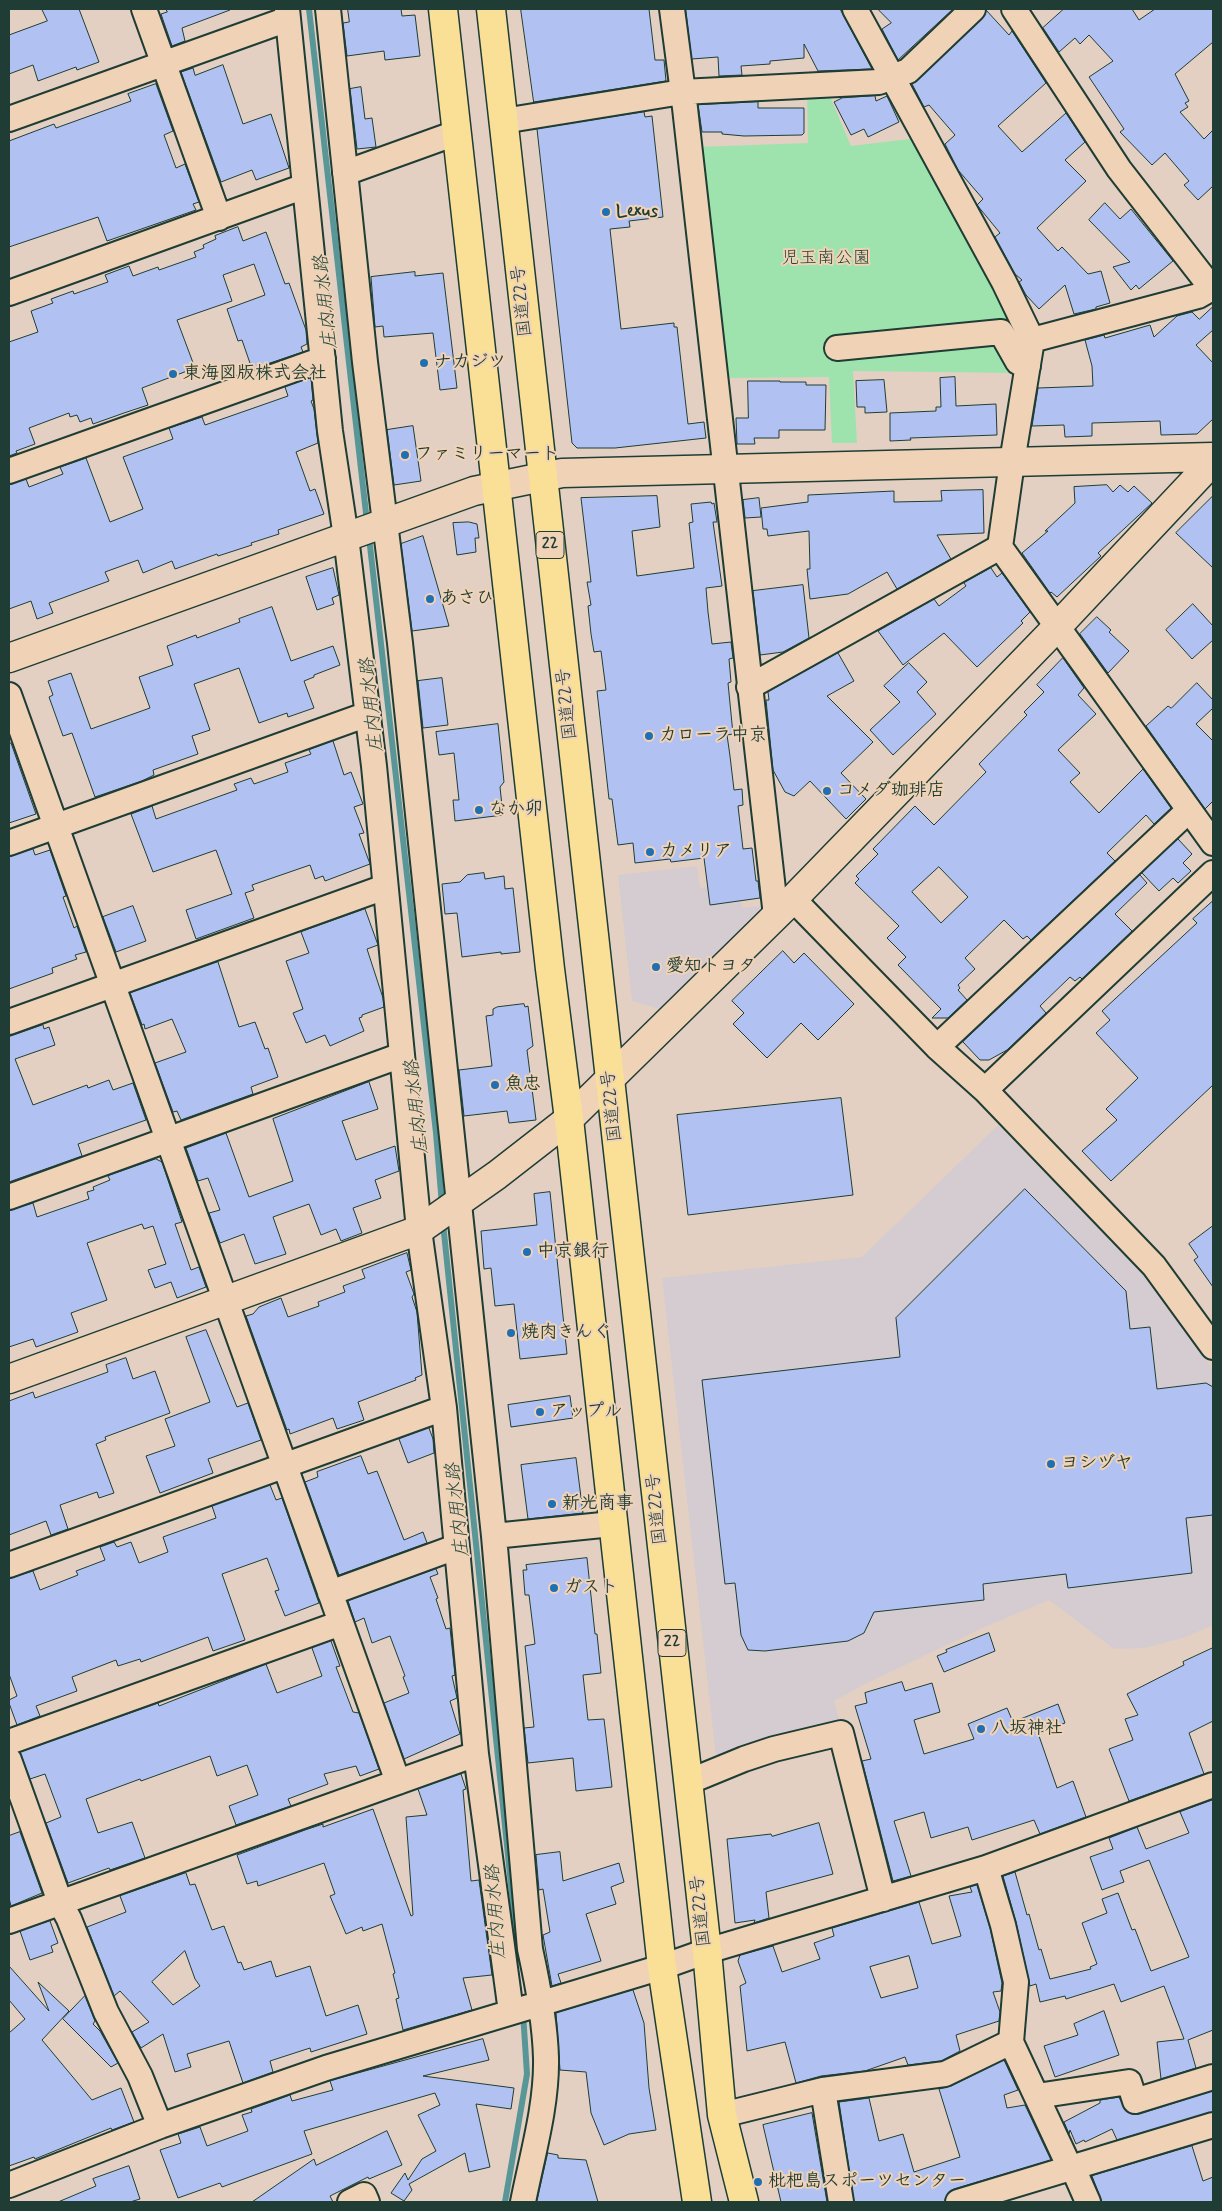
<!DOCTYPE html>
<meta charset="utf-8">
<style>
body{margin:0}
#map{position:relative;width:1222px;height:2211px;overflow:hidden;background:#e3d0c2;font-family:Mynerve,sans-serif}
canvas{display:block}
.frame{position:absolute;inset:0;border:10px solid #1f3d34;pointer-events:none}
</style>
<div id="map">
<canvas width="1222" height="2211"></canvas>
<div class="frame"></div>
</div>
<script>
const c = document.querySelector('canvas').getContext('2d');
c.lineJoin = 'round';
function fillPath(path, color) { c.fillStyle = color; c.fill(path, 'evenodd'); }
function stroke(path, color, width, dash) { c.strokeStyle = color; c.lineWidth = width; c.lineCap = dash ? 'butt' : 'round'; c.setLineDash(dash || []); c.stroke(path); }
function label(font, color, halo, rows, align = 'center') {
  c.font = font + ' Mynerve,"Klee One",sans-serif'; c.lineWidth = 4; c.setLineDash([]); c.textBaseline = 'middle'; c.strokeStyle = halo; c.fillStyle = color; for (const [text, x, y, turn = 0] of rows) {
    c.save(); c.translate(x, y); c.rotate((+turn || 0) * Math.PI / 180); c.textAlign = isNaN(turn) ? turn : align; if (halo) c.strokeText(text, 0, 0); c.fillText(text, 0, 0); c.restore();
  }
}
const built = new Path2D(`
 M697,866L700,888L739,884L742,908L761,906L759,912L660,1009L632,1001L618,875Z
 M998,1125L1144,1275L1191,1336L1213,1370V1625L1183,1638L1144,1648L1114,1649L1049,1600L987,1626L863,1685L834,1701L840,1723L717,1765L662,1278L862,1257Z`);
const green = new Path2D(`
 M807,92H828L851,146L918,138L1022,344L1017,373L853,371L857,443H832L829,377L724,378L697,147L808,143Z`);
const stream = new Path2D(`
 M309,9L367,522
 M369,537L436,1133L442,1205
 M443,1223L516,1933L515,1964
 M505,2202L527,2074L523,2013`);
const building = new Path2D(`
 M42,9H79L99,62L77,70L76,67L38,81L33,65L9,74V35L47,21Z
 M166,9H229L230,10L182,28L185,41L172,46L161,14L167,12Z
 M348,9H401L402,16L415,15L420,56L385,60L384,51L347,56L343,23L349,22Z
 M521,9H649L655,60H664L666,81L534,102Z
 M686,9H840L872,69L818,71L804,44V58L770,61V64L741,66L742,75L719,76L718,57L692,59Z
 M878,9H953L898,60L882,29L891,23Z
 M1064,9H1132L1139,20L1155,9H1213V42L1175,74L1189,101L1185,103L1188,107L1180,112L1204,139L1213,130V186L1198,200L1184,185L1189,181L1165,153L1152,165L1120,132L1124,129L1089,77L1113,61L1089,35L1080,44L1075,38L1059,52L1043,28Z
 M986,10L1009,35L1012,31L1046,83L998,126L1022,152L1066,113L1085,142L1065,160L1086,181L1037,228L1058,251L1062,247L1088,274L1101,271L1110,303L1096,307V309L1074,314L1065,285L1039,309L1026,295L1019,282L1022,280L1015,274L995,237L1000,233L977,205L983,199L958,170L945,144L955,135L929,105L924,107L912,84L982,19Z
 M223,65L243,124L271,114L289,168L256,180L252,170L221,182L181,72L193,68L195,75Z
 M156,84L173,131L164,135L176,168L185,164L199,202L193,204L196,210L107,241L98,217L9,247V141L54,124L56,128L131,101L128,94Z
 M361,87L365,119L372,118L376,147L357,149L350,89Z
 M875,96L876,101L887,96L899,122L868,137L864,129L851,135L834,102L842,98Z
 M758,102V108H804V133L802,135L744,136L722,134V132H702L698,105Z
 M644,112L645,117L652,116L663,217L629,221L630,227L610,229L621,329L674,323V327H677L688,424L704,422L706,438L615,448H577L572,443L537,129Z
 M1105,203L1120,219L1131,209L1173,261L1139,289L1136,285L1131,290L1113,267L1130,262L1089,220Z
 M238,227L243,241L266,232L285,284L289,283L306,330L307,344L301,347L303,352L252,369L242,340L238,341L227,309L265,295L254,264L223,275L232,301L177,320L195,368L142,388L148,405L124,413L93,424L91,418L80,422L77,415L70,417L69,413L29,428L35,444L16,451L17,453L9,456V342L38,332L31,311L53,303L51,299L73,291L74,294L108,282L105,275L129,266L133,276L158,267L159,270L196,257L194,252L204,248L203,245L216,239L215,236Z
 M415,272V276L443,273L457,388L440,390L433,333L384,337L383,326L375,327L371,277Z
 M1213,307V330L1196,345L1213,363V419L1197,434L1161,435L1160,421L1092,423V436L1065,437L1064,425L1032,426L1038,388L1093,386L1092,366L1085,340L1104,335L1105,338L1150,325L1154,337L1177,316L1192,312L1199,319Z
 M955,377L956,406L996,404L997,435L910,438L911,440L890,441V413L936,411V407H941L940,378Z
 M311,378L313,400L311,401L314,409L318,443L296,452L310,491L315,489L324,514L278,530L279,534L251,543L252,545L218,556L217,554L175,569L172,561L143,573L138,560L105,572L109,581L49,603L53,613L37,619L31,601L9,609V484L26,479L29,487L63,474L60,467L86,458L110,522L143,509L123,457L173,439L169,428L202,417L205,425L288,396L285,387Z
 M884,380L887,412L865,413V407H857L856,381Z
 M748,381H780V382H806V385H826L825,430H779V438H754L755,444H737L736,418H748Z
 M413,426L421,481L394,485L387,430Z
 M1107,485L1113,492L1120,485L1128,492L1134,486L1152,503L1098,553L1101,556L1057,597L1051,592L1050,593L1022,553L1048,531H1045L1075,503L1074,487Z
 M983,490L984,533L937,535L951,559L897,589L887,572L848,594L810,599L807,569H810L809,531L768,536L767,529H763L761,508L808,502V495L894,491V502L942,501L941,491Z
 M657,496L660,527L632,531L637,576L694,568L689,523L693,522L691,504L711,502L712,504L714,503L717,522H713L722,586L706,588L708,612L712,644L731,642L733,658L729,659L731,682L728,683L733,734L727,735L730,756L734,790L742,789L743,805L738,806L743,849L752,848L756,881H758L760,898L710,905L704,858L671,862L670,859L635,863L633,843L618,845L612,799H609L597,691L606,690L601,651L594,652L591,634L588,606L591,605L587,582H591L581,498Z
 M1213,496V568L1176,533Z
 M759,498L761,517L745,518L743,500Z
 M469,522L477,524L479,538H475L476,552L457,555L453,523Z
 M423,536L449,626L412,631L401,544Z
 M333,568L339,595L332,598L334,604L317,610L306,577Z
 M991,568L997,577L1002,573L1030,612L1021,621L1023,623L977,667L944,633L903,665L878,631L934,599L939,606L966,586L964,583Z
 M803,585L809,638L783,652L760,655L753,591Z
 M1193,604L1213,626V640L1192,659L1166,630Z
 M272,607L291,661L333,646L340,665L314,675V677L304,681L314,708L288,717L287,713L259,723L239,668L194,684L210,730L192,736L198,754L153,770L154,775L142,781L95,797L72,733L63,736L49,697L53,695L48,681L71,673L91,729L150,708L139,677L173,665L167,646L196,635L197,638L240,622L239,619Z
 M1097,617L1111,630L1109,632L1129,651L1108,673L1080,634Z
 M838,653L854,681L827,696L873,742L841,773L866,799L846,819L810,781L794,796L785,792L773,770L766,700H769L768,692Z
 M1063,658L1084,688L1078,695L1096,714L1058,750L1080,773L1070,782L1099,813L1143,769L1171,808L1154,824L1146,815L1107,853L1115,861L1031,940L1027,936L1023,939L1004,920L965,958L975,969L958,985L960,988L958,990L967,1000L948,1018H932L941,1009L898,965L906,957L887,938L899,926L855,883L859,879L856,876L878,854L873,849L915,806L934,825L986,772L979,764L1027,715L1024,712L1044,692L1037,685ZM939,867L968,897L941,923L912,892Z
 M909,663L927,682L917,692L936,714L893,755L870,730L900,702L884,686Z
 M442,678L448,725L423,728L418,681Z
 M1197,683L1213,700V708L1196,724L1213,741V801L1205,809L1146,726L1168,706L1171,708Z
 M498,724L504,782L500,787L503,815L455,821L453,800H459L454,753L439,755L436,732Z
 M333,741L344,775L351,772L363,804L354,807L364,833L359,834L370,864L325,881L323,876L315,879L310,865L252,885L254,890L245,893L254,918L196,939L186,910L232,894L216,850L153,872L131,814L152,806L156,819L237,790L234,784L251,778L254,784L288,772L285,763L311,754L309,750Z
 M9,743H11L36,814L9,823Z
 M1178,839L1192,854L1183,863L1191,871L1178,883L1173,878L1159,891L1142,873Z
 M33,849L35,855L50,850L66,896L63,897L74,928L77,926L86,952L75,955L77,959L52,968L53,973L9,989V857Z
 M484,873L485,879L504,876L505,889L513,888L520,952L501,954V952L462,957L457,913L445,914L442,884L460,882L467,875Z
 M1140,875L1147,883L1115,914L1132,931L1082,979L1080,977L1075,981L1070,977L1040,1006L1046,1013L1007,1050L989,1060H980L963,1042Z
 M1213,901V1085L1111,1181L1082,1151L1117,1120L1106,1109L1138,1078L1096,1033L1110,1020L1102,1011L1197,923L1193,919Z
 M133,906L146,941L116,952L103,917Z
 M365,909L378,945L367,949L383,998L384,1007L362,1015V1017L359,1018L364,1031L330,1046L325,1035L306,1043L293,1013L303,1009L286,961L309,953L301,932Z
 M783,951L794,963L804,953L854,1004L818,1040L801,1023L767,1058L733,1024L744,1013L732,1001Z
 M218,962L239,1027L255,1022L265,1049L268,1048L278,1077L251,1087L253,1094L181,1120L177,1111L173,1112L155,1063L186,1052L172,1019L145,1029L144,1024L142,1025L130,993Z
 M524,1004L525,1007L528,1006L533,1046L527,1050L536,1120L509,1123L507,1111L464,1116L459,1070L492,1066L486,1016L493,1015V1009L497,1007Z
 M43,1025L44,1029L49,1027L55,1045L15,1059L33,1105L87,1085L88,1088L109,1080L113,1090L133,1083L146,1120L78,1144L82,1156L9,1182V1037Z
 M369,1082L378,1109L342,1121L356,1160L395,1146L399,1171L375,1180L381,1198L353,1208L362,1233L341,1241L336,1229L321,1235L309,1204L273,1217L286,1254L255,1264L244,1234L220,1243L209,1213L220,1210L208,1178L198,1181L186,1148L226,1133L249,1197L293,1181L273,1119Z
 M841,1098L853,1195L688,1215L677,1115Z
 M156,1159L162,1162L182,1222L175,1224L191,1270L199,1267L206,1287L177,1298L171,1282L155,1288L148,1270L166,1264L153,1226L144,1229L142,1224L87,1243L107,1300L71,1313L78,1332L36,1347L33,1339L9,1347V1210L33,1203L37,1217L89,1199L87,1192L94,1190L93,1187L110,1180L108,1176Z
 M1025,1189L1126,1291L1130,1329L1150,1327L1157,1389L1206,1383L1213,1387V1515L1186,1518L1192,1573L1068,1588L1066,1574L983,1584L984,1600L874,1612L864,1633L848,1641L765,1651L748,1650L741,1635L735,1583L725,1584L702,1380L900,1357L896,1318Z
 M550,1192L567,1354L520,1359L514,1304L495,1306L491,1268L484,1269L481,1231L537,1225L534,1194Z
 M1213,1226V1287L1194,1260L1198,1257L1189,1244Z
 M407,1253L411,1270L406,1272L414,1294L412,1297L417,1312L422,1375L415,1378L416,1380L358,1402L364,1420L337,1429L333,1418L290,1434L289,1429L287,1430L246,1316L253,1314L259,1307L281,1298L288,1317L319,1306L318,1302L345,1292L343,1286L365,1278L362,1270Z
 M206,1330L237,1407L248,1403L261,1440L208,1459L213,1473L160,1493L146,1456L175,1446L165,1419L210,1402L186,1337Z
 M126,1358L133,1379L155,1371L170,1413L105,1437L106,1440L96,1444L114,1493L99,1498L97,1492L60,1505L68,1529L51,1535L46,1521L9,1535V1401L33,1392L35,1398L108,1372L106,1365Z
 M570,1396L573,1418L511,1427L508,1405Z
 M429,1428L433,1439L434,1453L408,1463L399,1439Z
 M361,1456L368,1474L377,1471L404,1540L423,1532L427,1543L339,1575L305,1482L318,1477L317,1472Z
 M576,1458L583,1513L528,1519L521,1465Z
 M270,1485L276,1500L282,1498L319,1603L285,1616L275,1591L279,1590L267,1558L222,1574L245,1640L213,1651L208,1637L141,1662L140,1659L118,1666L116,1660L72,1677L77,1691L36,1706L40,1716L17,1725L9,1703V1700L17,1696L9,1674V1578L33,1571L40,1590L78,1575L76,1571L105,1560L100,1547L114,1542L117,1547L131,1542L139,1563L168,1552L163,1537L216,1518L212,1506Z
 M587,1558L595,1634H597L601,1673L583,1675L588,1720L604,1719L612,1787L576,1791L573,1758L528,1763L524,1728L534,1727L525,1646L535,1644L529,1595H525L523,1570H527L526,1565Z
 M436,1569L438,1574L430,1577L438,1598L436,1599L446,1629L450,1628L455,1675L452,1676L457,1698L450,1701L460,1734L404,1759L384,1703L409,1693L403,1677L405,1676L390,1636L372,1643L364,1618L355,1622L348,1601Z
 M989,1633L995,1651L944,1672L937,1656L947,1652L946,1650Z
 M331,1641L340,1666L336,1667L353,1712L359,1713L379,1769L360,1776L356,1766L324,1774L328,1784L288,1799L291,1806L236,1825L229,1806L258,1795L247,1765L217,1776L210,1756L141,1781L140,1779L86,1799L98,1833L132,1822L145,1858L110,1870L109,1868L68,1883L46,1823L61,1817L45,1774L30,1779L20,1752L158,1703L159,1706L266,1664L277,1693L322,1676L312,1648Z
 M1213,1648V1721L1189,1733L1204,1774L1129,1801L1109,1749L1133,1740L1125,1719L1138,1715L1127,1694L1184,1665L1183,1662Z
 M902,1682L905,1691L932,1683L940,1712L914,1720L924,1754L974,1739L968,1724L1007,1708L1013,1722L1058,1704L1065,1723L1038,1733L1057,1788L1073,1781L1086,1817L1040,1834L1034,1820L972,1840L968,1827L931,1838L924,1812L894,1821L911,1876L893,1881L862,1761L871,1759L855,1706L867,1703L865,1693Z
 M461,1774L466,1789L463,1790L471,1881L479,1880L492,1975L463,1978L472,2010L403,2030L396,1999L399,1998L393,1974L395,1973L382,1924L363,1931L362,1927L346,1934L330,1896L335,1894L324,1863L258,1886L257,1881L247,1884L237,1855L305,1830L323,1824V1827L373,1809L411,1916L413,1915L406,1817L427,1815L418,1789Z
 M1213,1800V2030L1188,2040L1196,2068L1161,2079L1157,2042L1184,2039L1164,1986L1121,2002L1114,1984L1066,1999L1065,1996L1040,2002L1036,1984L1030,1986L1016,1922L1003,1876L1015,1872L1027,1915L1029,1914L1039,1950L1041,1949L1050,1979L1091,1969L1090,1967L1097,1964L1082,1923L1107,1913L1102,1899L1118,1893L1132,1930L1135,1929L1151,1971L1189,1957L1149,1860L1120,1871L1124,1882L1102,1890L1090,1857L1113,1849L1109,1838L1137,1827L1146,1849L1189,1833L1180,1812Z
 M819,1823L833,1874L766,1892L769,1918L754,1923L755,1920L735,1923L727,1839L771,1834L772,1836Z
 M20,1832L42,1893L11,1906L9,1898V1836Z
 M560,1852L563,1881L619,1863L624,1882L611,1887L616,1904L586,1914L601,1961L558,1974L561,1983L552,1986L543,1935L550,1932L543,1889L539,1890L536,1855Z
 M186,1873L190,1885L195,1884L212,1930L224,1926L238,1963L241,1962L244,1970L271,1961L276,1977L310,1966L326,2016L358,2005L367,2034L311,2052L310,2048L270,2061L273,2072L243,2083L229,2041L187,2054L191,2067L175,2072L163,2034L141,2048L132,2032L149,2022L120,1991L114,1996L87,1927L126,1912L120,1896ZM185,1951L195,1979L200,1986L173,2005L152,1982Z
 M977,1885L990,1928L1002,1983L1001,1991L993,1992L1000,2012L999,2021L956,2035L960,2051L941,2061L908,2065L905,2057L865,2071L821,2076L796,2083L785,2042L747,2051L740,1986L746,1983L738,1961L740,1955L773,1946L782,1972L820,1959L814,1943L834,1936L832,1928L919,1902L932,1944L961,1936L949,1896L972,1892L970,1887ZM909,1956L918,1988L881,1998L870,1967Z
 M50,1921L58,1943L51,1946L53,1952L30,1960L20,1931Z
 M9,1966L49,2011L38,1982L69,2011L42,2040L92,2100L121,2088L134,2122L112,2130L111,2128L35,2159L34,2157L9,2166V2033L25,2019L9,2000Z
 M633,1990L644,2023L649,2088L656,2130L629,2134L604,2145L591,2113L586,2072L560,2070L556,2013Z
 M85,1996L95,2021L93,2024L100,2031L118,2063L111,2067L63,2019Z
 M1104,2011L1119,2055L1055,2077L1044,2046L1078,2035L1074,2024Z
 M483,2039L489,2060L423,2076L514,2088L511,2109L476,2104L490,2167L469,2172L465,2153L409,2184L412,2190L404,2201L391,2193L405,2173L408,2180L422,2159L436,2151L418,2115L440,2105L435,2093L304,2131L312,2154L222,2187L220,2183L178,2198L160,2150L181,2143L178,2134L200,2127L207,2146L248,2131L242,2115L252,2112L251,2109L290,2095L292,2101L333,2090L330,2081Z
 M1004,2060L1018,2090L1004,2095L1007,2108L1025,2105L1051,2160L954,2189L948,2193L945,2202H854L839,2102L869,2098L879,2141L903,2134L914,2172L960,2157L939,2089L951,2086Z
 M1213,2091V2112L1117,2140L1112,2129L1085,2142L1084,2140L1076,2144L1070,2130L1069,2134L1064,2122L1100,2103V2100L1119,2097L1126,2111L1132,2114H1139Z
 M812,2113L827,2202H781L763,2125Z
 M387,2131L402,2165L369,2179L368,2177L330,2196L333,2202H252L314,2159L316,2165Z
 M1192,2146L1203,2181L1213,2177V2202H1102L1092,2176Z
 M548,2153L558,2155V2158L586,2160L598,2202H537Z
 M129,2166L140,2199L130,2202H58L96,2186L93,2179Z`);
const street = new Path2D(`
 M144,9L219,218
 M287,9L330,431L346,537L374,766L419,1230L444,1408L476,1754L511,2012
 M328,9L365,362L400,643L494,1536L530,1949C538,1985 545,2021 546,2058C547,2106 532,2156 523,2202
 M672,9L685,108L776,916
 M855,9L1004,282L1032,340L1012,462L1000,547L1213,843
 M1014,9L1119,169L1213,290
 M9,119L288,19
 M503,121L682,92L879,82L908,71L973,9
 M345,173L456,133
 M9,293L305,186
 M1032,340L1198,296L1212,288
 M837,348L1001,332L1018,362L1028,366
 M9,471L323,359
 M749,687L1000,547
 M9,695L398,1782
 M9,843L368,714
 M793,899L937,1047L985,1090L1154,1266L1213,1347
 M9,1022L385,887
 M937,1047L1189,810
 M985,1090L1213,873
 M9,1197L402,1055
 M494,1536L612,1524
 M9,1565L444,1408
 M330,1593L456,1547
 M9,1742L341,1623
 M9,1760L60,1902L69,1919L106,2012L140,2076L160,2126
 M688,1782L744,1759L774,1749L841,1733L883,1899
 M986,1868L1003,1925L1016,1982L1011,2042L1070,2168
 M9,1921L476,1754
 M823,2090L841,2202
 M1037,2096L1129,2082L1135,2101L1213,2077
 M722,2115L823,2090L945,2074L1011,2042
 M1073,2168L1088,2202
 M9,2185L160,2126L326,2068L662,1967L707,1951L986,1868L1213,1785
 M350,2202L364,2195L367,2202
 M958,2202L1213,2125`);
const secondary = new Path2D(`
 M9,658L474,491L562,473L1213,457
 M9,1379L419,1230L497,1175L569,1119L793,899L1057,627L1213,461`);
const highway = new Path2D(`
 M443,9L550,969L569,1119L662,1967L697,2202
 M491,9L707,1951L722,2115L744,2202`);
const markers = [
 [606,212,5,"#1f6fb2"],
 [424,363,5,"#1f6fb2"],
 [173,374,5,"#1f6fb2"],
 [405,455,5,"#1f6fb2"],
 [430,599,5,"#1f6fb2"],
 [649,736,5,"#1f6fb2"],
 [827,791,5,"#1f6fb2"],
 [479,810,5,"#1f6fb2"],
 [650,852,5,"#1f6fb2"],
 [656,967,5,"#1f6fb2"],
 [495,1085,5,"#1f6fb2"],
 [527,1252,5,"#1f6fb2"],
 [511,1333,5,"#1f6fb2"],
 [540,1412,5,"#1f6fb2"],
 [1051,1464,5,"#1f6fb2"],
 [552,1504,5,"#1f6fb2"],
 [554,1588,5,"#1f6fb2"],
 [981,1729,5,"#1f6fb2"],
 [758,2182,5,"#1f6fb2"]
];
const shields = [
 [550,545,28],
 [672,1643,28]
];
const shieldNames = [
 ["22",550,545],
 ["22",672,1643]
];
const poiNames = [
 ["Lexus",616,212],
 ["ナカジツ",434,363],
 ["東海図版株式会社",183,374],
 ["ファミリーマート",415,455],
 ["あさひ",440,599],
 ["カローラ中京",659,736],
 ["コメダ珈琲店",837,791],
 ["なか卯",489,810],
 ["カメリア",660,852],
 ["愛知トヨタ",666,967],
 ["魚忠",505,1085],
 ["中京銀行",537,1252],
 ["焼肉きんぐ",521,1333],
 ["アップル",550,1412],
 ["ヨシヅヤ",1061,1464],
 ["新光商事",562,1504],
 ["ガスト",564,1588],
 ["八坂神社",991,1729],
 ["枇杷島スポーツセンター",768,2182]
];
const parkNames = [
 ["児玉南公園",826,259]
];
const streetNames = [
 ["国道22号",523,301,-96],
 ["国道22号",568,704,-96],
 ["国道22号",613,1106,-96],
 ["国道22号",658,1509,-96],
 ["国道22号",702,1911,-96]
];
const waterNames = [
 ["庄内用水路",327,302,-96],
 ["庄内用水路",373,705,-96],
 ["庄内用水路",418,1107,-96],
 ["庄内用水路",459,1510,-96],
 ["庄内用水路",497,1912,-94]
];
fillPath(built, '#d4ccd0');
fillPath(green, '#9ee3ae');
stroke(stream, '#599697', 6);
fillPath(building, '#b1c2f2');
stroke(building, '#1f3d34', 1);
stroke(street, '#1f3d34', 28);
stroke(secondary, '#1f3d34', 31);
stroke(highway, '#1f3d34', 31);
stroke(street, '#f0d3b6', 24);
stroke(secondary, '#f0d3b6', 28);
stroke(highway, '#f9e096', 28);
for (const [x, y, r, color] of markers) { const dot = new Path2D(); dot.arc(x, y, r, 0, 2 * Math.PI); c.fillStyle = color; c.fill(dot); stroke(dot, '#f0d3b6', 2); }
for (const [x, y, w] of shields) { const box = new Path2D(); box.roundRect(x - w / 2, y - 13.5, w, 27, 4); c.fillStyle = '#f0d3b6'; c.fill(box); stroke(box, '#1f3d34', 1); }
label('bold 16px', '#1f3d34', null, shieldNames);
label('bold 18px', '#1f3d34', '#f0d3b6', poiNames, 'left');
label('18px', '#25453a', '#f0d3b6', parkNames);
label('18px', '#1f3d34', '#f0d3b6', streetNames);
label('italic 19px', '#294c44', '#f0d3b6', waterNames);
</script>
